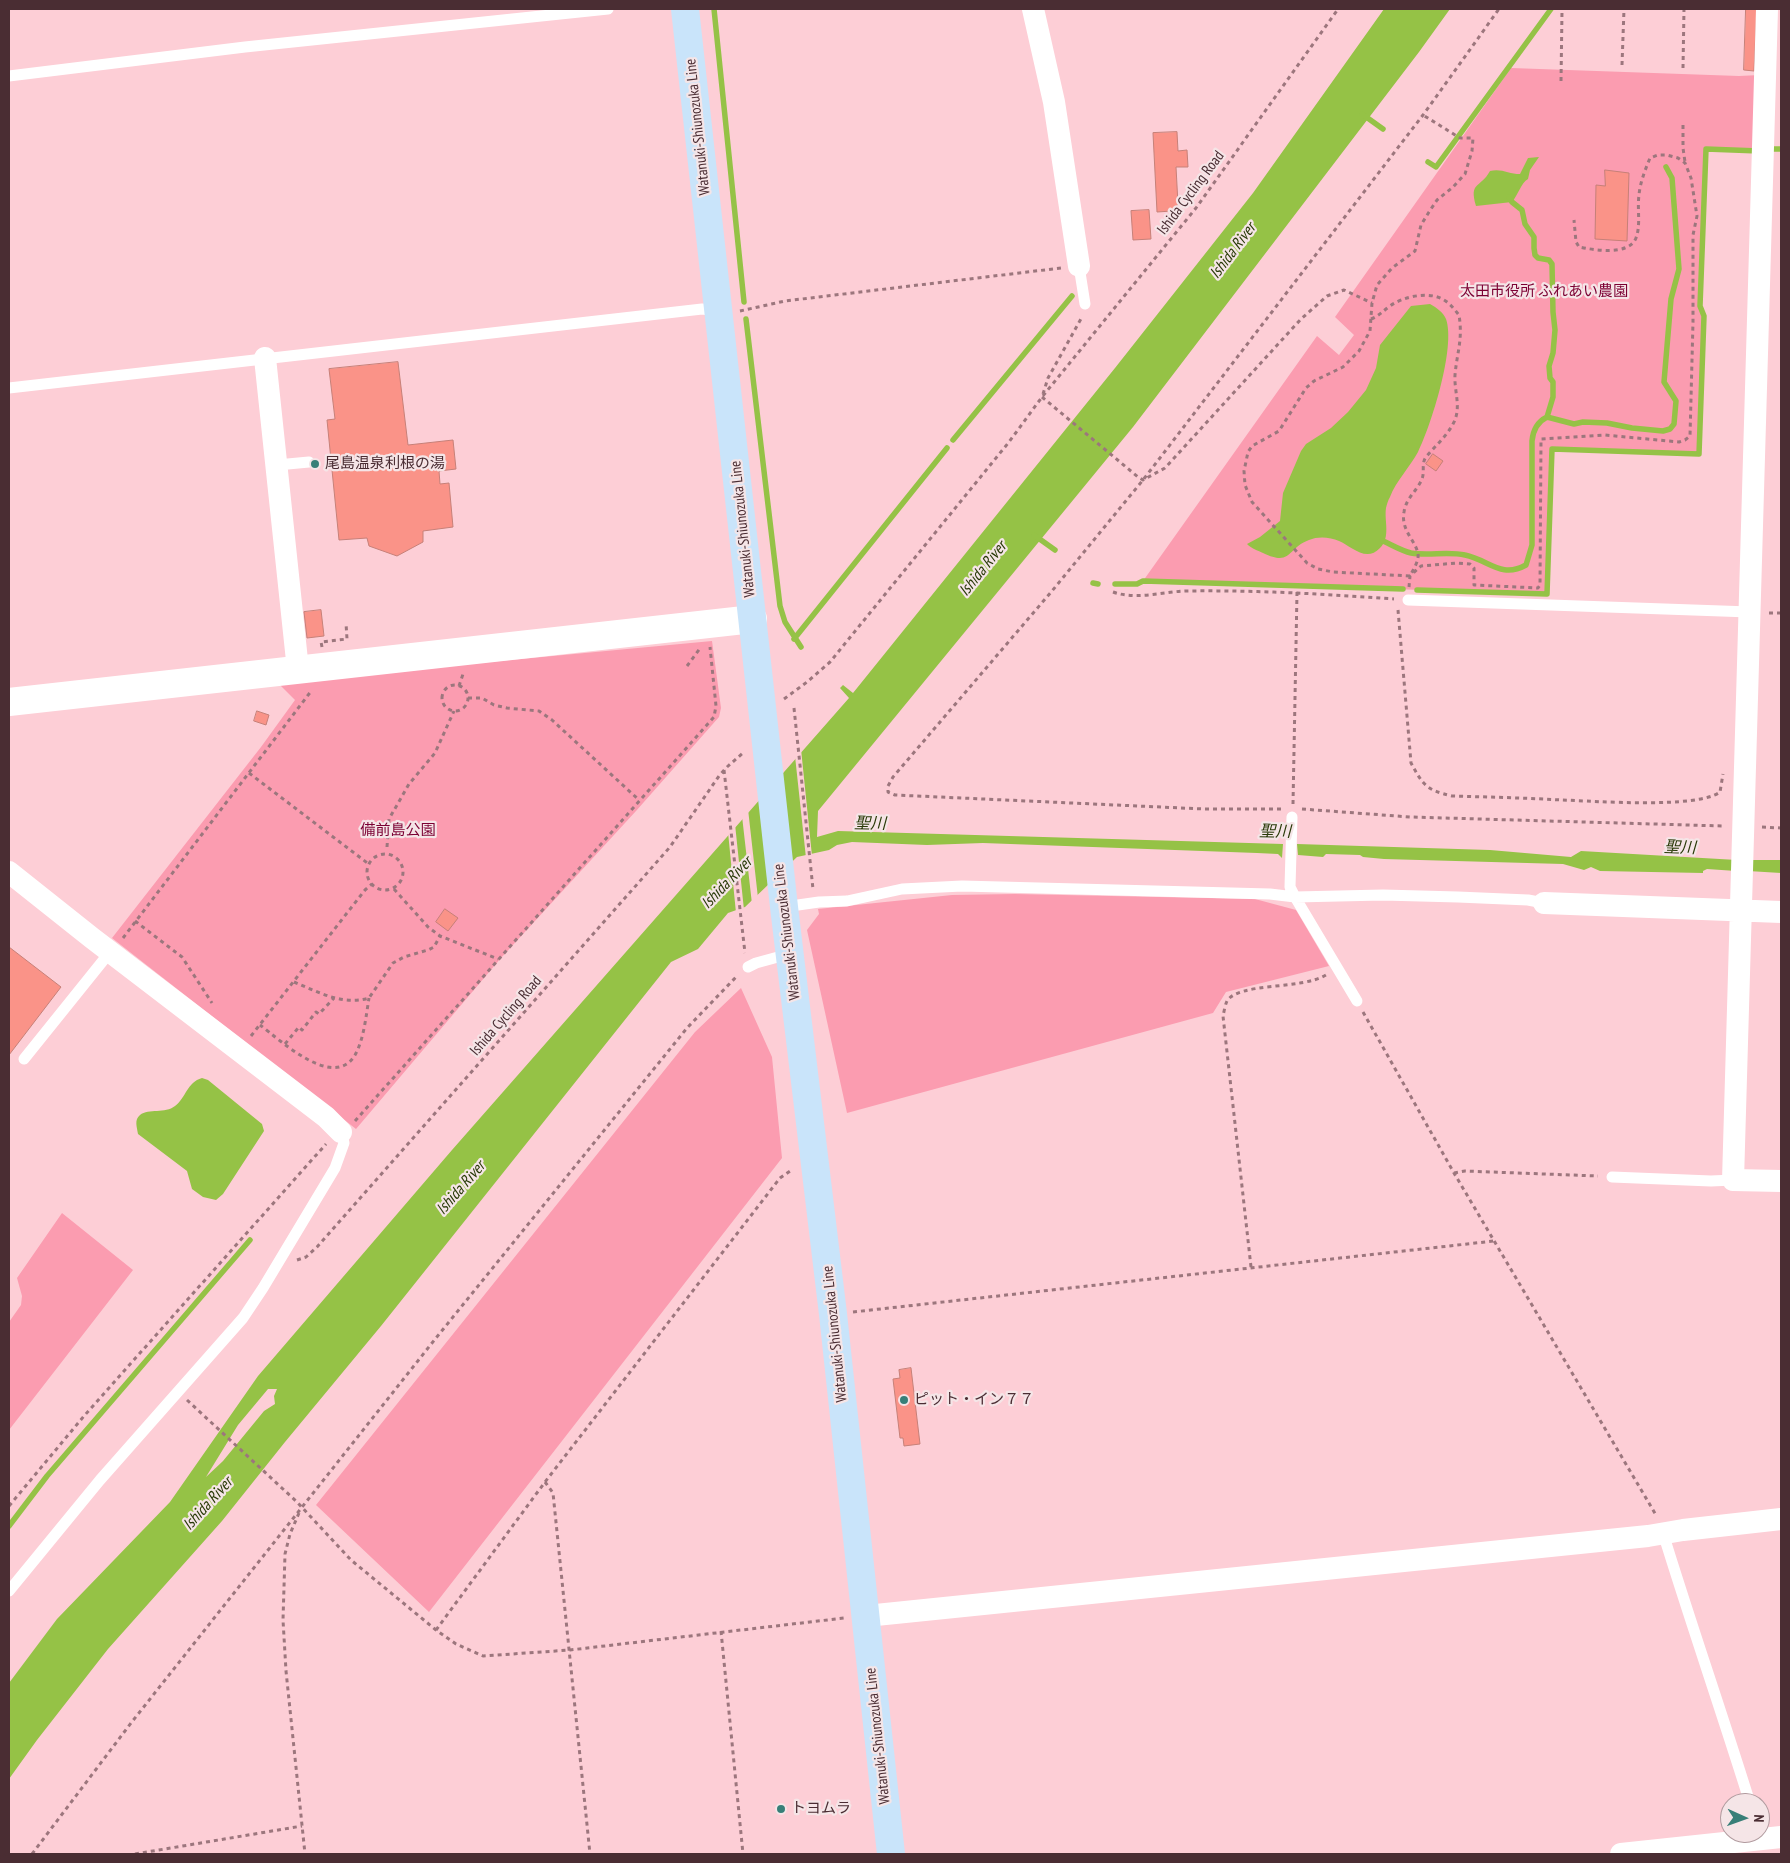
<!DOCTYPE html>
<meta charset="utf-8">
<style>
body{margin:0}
#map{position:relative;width:1790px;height:1863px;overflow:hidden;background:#fdced6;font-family:"PT Sans Narrow",sans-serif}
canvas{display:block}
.frame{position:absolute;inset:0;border:10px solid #4a2d33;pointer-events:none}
.north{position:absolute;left:1720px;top:1793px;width:50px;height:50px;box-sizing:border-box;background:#f5e5e7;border:1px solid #b19b9f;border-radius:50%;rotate:92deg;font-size:14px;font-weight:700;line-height:20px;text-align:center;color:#4a2d33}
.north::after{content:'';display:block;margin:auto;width:18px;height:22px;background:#387f78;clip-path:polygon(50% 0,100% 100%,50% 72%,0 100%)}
</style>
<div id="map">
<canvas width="1790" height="1863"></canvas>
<div class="frame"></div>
<div class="north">N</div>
</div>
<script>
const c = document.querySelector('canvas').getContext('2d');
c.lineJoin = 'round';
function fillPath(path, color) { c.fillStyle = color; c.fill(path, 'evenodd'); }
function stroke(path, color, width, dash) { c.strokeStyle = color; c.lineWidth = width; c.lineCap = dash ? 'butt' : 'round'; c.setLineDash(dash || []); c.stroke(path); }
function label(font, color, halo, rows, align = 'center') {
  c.font = font + ' "PT Sans Narrow","Noto Sans JP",sans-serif'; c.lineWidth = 4.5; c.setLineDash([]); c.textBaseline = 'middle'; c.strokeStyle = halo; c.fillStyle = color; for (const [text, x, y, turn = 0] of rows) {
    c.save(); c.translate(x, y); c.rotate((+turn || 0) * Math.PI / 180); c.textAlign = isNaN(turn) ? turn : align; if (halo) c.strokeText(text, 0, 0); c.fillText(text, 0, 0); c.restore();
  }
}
const green = new Path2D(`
 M1511,68L1739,76L1760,75L1759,151L1706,149L1700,306L1704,317L1699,454L1552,449L1547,594L1143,581L1317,336L1339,355L1354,335L1335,317Z
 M712,641L721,708L719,717L636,811L501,958L356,1129L112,938L261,747L295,700L277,682Z
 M1015,894L1255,899L1296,910L1329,966L1226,992L1213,1013L847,1113L807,930L819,914L818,909L952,895Z
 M741,988L772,1057L782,1158L429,1612L316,1505L695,1032Z
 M62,1213L133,1270L9,1430V1322L21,1305L22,1296L17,1278Z`);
const water = new Path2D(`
 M1384,9H1450L1419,52L1133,427L818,811L817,837L838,831L1283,844L1282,858L1278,854L1257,853L983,843L927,845L852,842L837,845L829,850L797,857L745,907L728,913L698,949L671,962L381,1326L285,1442L222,1521L108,1649L37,1740L9,1779V1683L57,1619L170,1502L258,1376L452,1150L849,698L840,688L843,685L853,693L1115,368L1253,193ZM268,1389H277L274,1396L275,1404L264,1411L223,1461L206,1477L238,1425Z
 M1539,157L1530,170L1528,179C1521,183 1518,195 1512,202L1476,206C1469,181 1480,189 1490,171C1501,168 1509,174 1520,174L1528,158Z
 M1430,304C1437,308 1443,312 1446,319C1456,347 1431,426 1418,452C1410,467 1396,481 1390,497C1388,500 1387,504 1386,508C1384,521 1391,537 1380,548C1366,563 1351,546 1339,541C1330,537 1318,536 1309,540C1287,548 1292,567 1263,553C1257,550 1252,549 1247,544L1260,537L1280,521L1283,493L1301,451L1306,444L1331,428L1348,412L1366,390L1376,368L1380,345L1411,306Z
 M1297,844L1490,850L1571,857L1581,851L1737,860L1736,871L1707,869L1703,871V873L1600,871L1591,867L1584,870L1563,864L1384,859L1363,857L1360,855L1326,854L1323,857L1298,855Z
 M1749,860H1781V873L1748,871Z
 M202,1078L208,1080L262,1124L264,1131L223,1194L216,1200L203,1197L192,1189L187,1171L138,1134C137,1127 134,1120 140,1115C149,1108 165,1114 175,1106C186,1098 187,1082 202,1078Z`);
const pier = new Path2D(`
 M801,749L812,856L806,858L795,756Z
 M748,809L758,898L752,904L742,816Z
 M735,824L744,910L736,913L728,832Z`);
const stream = new Path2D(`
 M714,9L744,302
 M1362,114L1383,129
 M1773,149H1781
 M1428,162L1436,167L1551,9
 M1509,197L1512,202L1522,210L1525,224L1534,237V248L1535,255L1538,258L1549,260L1552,264L1553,312L1555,330L1553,353L1549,366L1550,378L1553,382V397L1547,417
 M746,319L780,606L785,622L801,647
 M953,440L1072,296
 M1034,535L1055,550
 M1383,541C1392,545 1402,551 1411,553C1429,556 1448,551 1465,555C1489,560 1501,579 1526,565L1532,545V441C1533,430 1537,422 1547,417L1574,424L1583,422L1607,423L1632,428L1663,431L1670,429L1674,424L1676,401L1664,382L1671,299L1679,269L1672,178L1666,167
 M1093,583L1098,584
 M1115,584H1137L1143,581L1403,589
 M1417,590L1547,594L1552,449L1699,454L1704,316L1700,306L1706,149L1759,151
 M794,639L947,448
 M9,1526L47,1476L250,1240`);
const building = new Path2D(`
 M1746,9H1757L1754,71L1744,70Z
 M1177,132L1178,151L1187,150L1188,167H1176L1178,204L1172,211L1157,212L1153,133Z
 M1605,170L1629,173L1627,241L1595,239L1596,185L1605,186Z
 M1149,210L1151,239L1133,240L1131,211Z
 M398,362L408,445L453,440L456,469L439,471L440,484L449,483L453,527L423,531V542L397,556L369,546L367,538L339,540L327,420L335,419L329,369Z
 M1433,454L1443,461L1436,471L1426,464Z
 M321,610L324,636L307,638L304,612Z
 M257,711L269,715L266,725L254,721Z
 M445,909L458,918L448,931L436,922Z
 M9,947L61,987L9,1055Z
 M911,1368L920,1444L904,1446L903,1438H900L893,1379L900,1378L899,1370Z`);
const path = new Path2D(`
 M1622,65L1624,9
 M1683,68L1684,9
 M1561,81L1562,11L1563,9
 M1683,125V148L1685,162
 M740,311L785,301L1061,268
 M1371,319C1379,316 1383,311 1390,306C1402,297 1428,291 1442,299C1449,302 1454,309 1459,315C1463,340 1457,352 1455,375C1454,392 1462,408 1453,424C1446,437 1435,446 1426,457C1421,464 1425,471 1422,479C1417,491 1406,498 1404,512C1400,532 1420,544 1418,558C1417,564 1413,570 1410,576L1333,572L1318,569L1307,563L1252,502L1245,485L1244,471L1248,452L1252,446L1279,431L1306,388L1314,381L1343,367L1359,351L1370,331L1372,303L1377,285L1392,268L1415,251L1421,225L1429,212L1437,200L1453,187L1465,174L1472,151L1473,138H1460L1423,115
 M1043,394L1048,378L1082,317
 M1042,397L1138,477L1143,480L1165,468L1301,319L1327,296L1344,290L1372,303
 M1409,587L1410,576L1421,566L1457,563L1470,564L1474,568V585L1538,588L1540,585L1541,439L1605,435L1679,442L1685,440L1690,436L1693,322V235L1697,216L1691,178L1685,163L1678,158L1667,155H1658L1650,158C1645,170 1640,183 1639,195C1637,209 1641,225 1636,238C1629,256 1594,250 1579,247L1576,242L1574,220
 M1113,592C1136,600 1162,592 1185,591C1255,590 1325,594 1394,599
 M1398,610L1411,763C1423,785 1426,790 1452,796C1489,797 1526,798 1562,800C1594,801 1698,809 1720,792L1723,774
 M1769,613H1781
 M322,647L321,642L347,639L346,623
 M687,666L701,647
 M442 698a13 13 0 1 1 26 0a13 13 0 1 1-26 0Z
 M459,686L463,674
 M468,698H482L494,705L507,708L539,711L552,720L639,800
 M784,699L807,682L830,662L1009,442L1042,397L1196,208L1338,9
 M794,708L813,889
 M724,770L745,953
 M249,773L370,865
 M1293,804L1297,592
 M1281,809H1204L895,795L888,792V786L893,777L1052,591L1143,480L1423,115L1499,9
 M1302,809L1410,817L1723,826
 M1762,827L1781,828
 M387,847L389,819L409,784L435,753L454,711
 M367 872a18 18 0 1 1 36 0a18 18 0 1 1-36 0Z
 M394,889L428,927L440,936L498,959
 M135,921L182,957L212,1003
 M123,938L312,690
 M294,982C318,992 343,1006 369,998L393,963L404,957L428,950L434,947L440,936
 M1363,1012L1454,1173L1656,1515
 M260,1025C280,1040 334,1091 355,1055C364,1039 366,1016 369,998
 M251,1036L365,890L372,884
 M285,1044L299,1027L302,1030L316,1012L319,1014L334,998
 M355,1121L714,717L716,706L710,647
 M1454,1173L1465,1171L1598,1176
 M297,1260L306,1257L317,1247L670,847L719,776L727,767L744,752
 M1251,1267L1223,1016C1224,1012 1225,1005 1227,1001C1239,982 1301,990 1326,975
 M853,1312L1494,1241
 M187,1400L297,1502L351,1560L436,1630L456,1644L483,1656L570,1650L844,1618
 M545,1482L553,1493L590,1854
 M9,1506L84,1416L326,1144
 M299,1513L290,1534L285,1554L283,1620L286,1671L305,1854
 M436,1630L545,1482L780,1178L793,1169
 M721,1631L743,1854
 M32,1854L131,1723L436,1338L687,1028L737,976
 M135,1854L302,1826`);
const service = new Path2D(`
 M9,76L245,47L608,9
 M1079,266L1085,304
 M9,388L702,309L718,311
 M277,465L309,462
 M1408,600L1750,612
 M1292,817L1290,887L1295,897L1357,1001
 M784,907L819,902L847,901L902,889L962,886L1270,894L1295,897L1383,895L1458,897L1528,900L1544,903
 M748,967L756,963L789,954
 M24,1059L110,952
 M1612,1177L1711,1181L1733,1180
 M1663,1533C1691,1624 1722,1713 1750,1803
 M9,1591L100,1480L243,1318L263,1288L335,1168L344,1143L341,1132`);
const minor = new Path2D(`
 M1033,9L1054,102L1079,266
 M1767,9L1733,1180L1781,1181
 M265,358L298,670
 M9,872L92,938L326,1117L341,1132
 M1544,903L1781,912
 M866,1616L1648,1536L1683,1530L1781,1519
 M1621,1854L1781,1837`);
const tertiary = new Path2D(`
 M9,702L753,619`);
const secondary = new Path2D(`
 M685,9L784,907L833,1314L891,1854`);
const markers = [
 [315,464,5,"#387f78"],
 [904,1400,5,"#387f78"],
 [781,1809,5,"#387f78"]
];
const streetNames = [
 ["Watanuki-Shiunozuka Line",698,127,-96],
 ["Ishida Cycling Road",1191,193,-53],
 ["Watanuki-Shiunozuka Line",743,529,-96],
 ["Watanuki-Shiunozuka Line",787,932,-97],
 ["Ishida Cycling Road",506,1016,-49],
 ["Watanuki-Shiunozuka Line",835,1334,-96],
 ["Watanuki-Shiunozuka Line",878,1736,-96]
];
const parkNames = [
 ["太田市役所 ふれあい農園",1544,292],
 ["備前島公園",398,831]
];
const poiNames = [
 ["尾島温泉利根の湯",325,464],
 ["ピット・イン７７",914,1400],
 ["トヨムラ",791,1809]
];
const waterNames = [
 ["Ishida River",1233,251,-53],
 ["Ishida River",983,569,-51],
 ["聖川",870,824,1],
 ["聖川",1275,832,1],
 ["聖川",1680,848,2],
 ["Ishida River",727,883,-46],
 ["Ishida River",461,1188,-49],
 ["Ishida River",208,1504,-48]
];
fillPath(green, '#fb9cb0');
fillPath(water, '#95c246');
fillPath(pier, '#fdced6');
stroke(stream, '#95c246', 5.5);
fillPath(building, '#fa9388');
stroke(building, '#c68078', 1);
stroke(path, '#9c767d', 3, [4, 4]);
stroke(service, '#fff', 11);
stroke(minor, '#fff', 22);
stroke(tertiary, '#fff', 28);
stroke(secondary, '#c9e4fa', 28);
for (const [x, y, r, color] of markers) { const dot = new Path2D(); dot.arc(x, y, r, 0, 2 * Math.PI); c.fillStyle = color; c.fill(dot); stroke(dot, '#f5e5e7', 2); }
label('15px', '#4a2d33', '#f5e5e7', streetNames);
label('15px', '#7b0033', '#f5e5e7', parkNames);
label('15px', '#4a2d33', '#f5e5e7', poiNames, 'left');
label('italic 16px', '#293a08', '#f5e5e7', waterNames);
</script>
